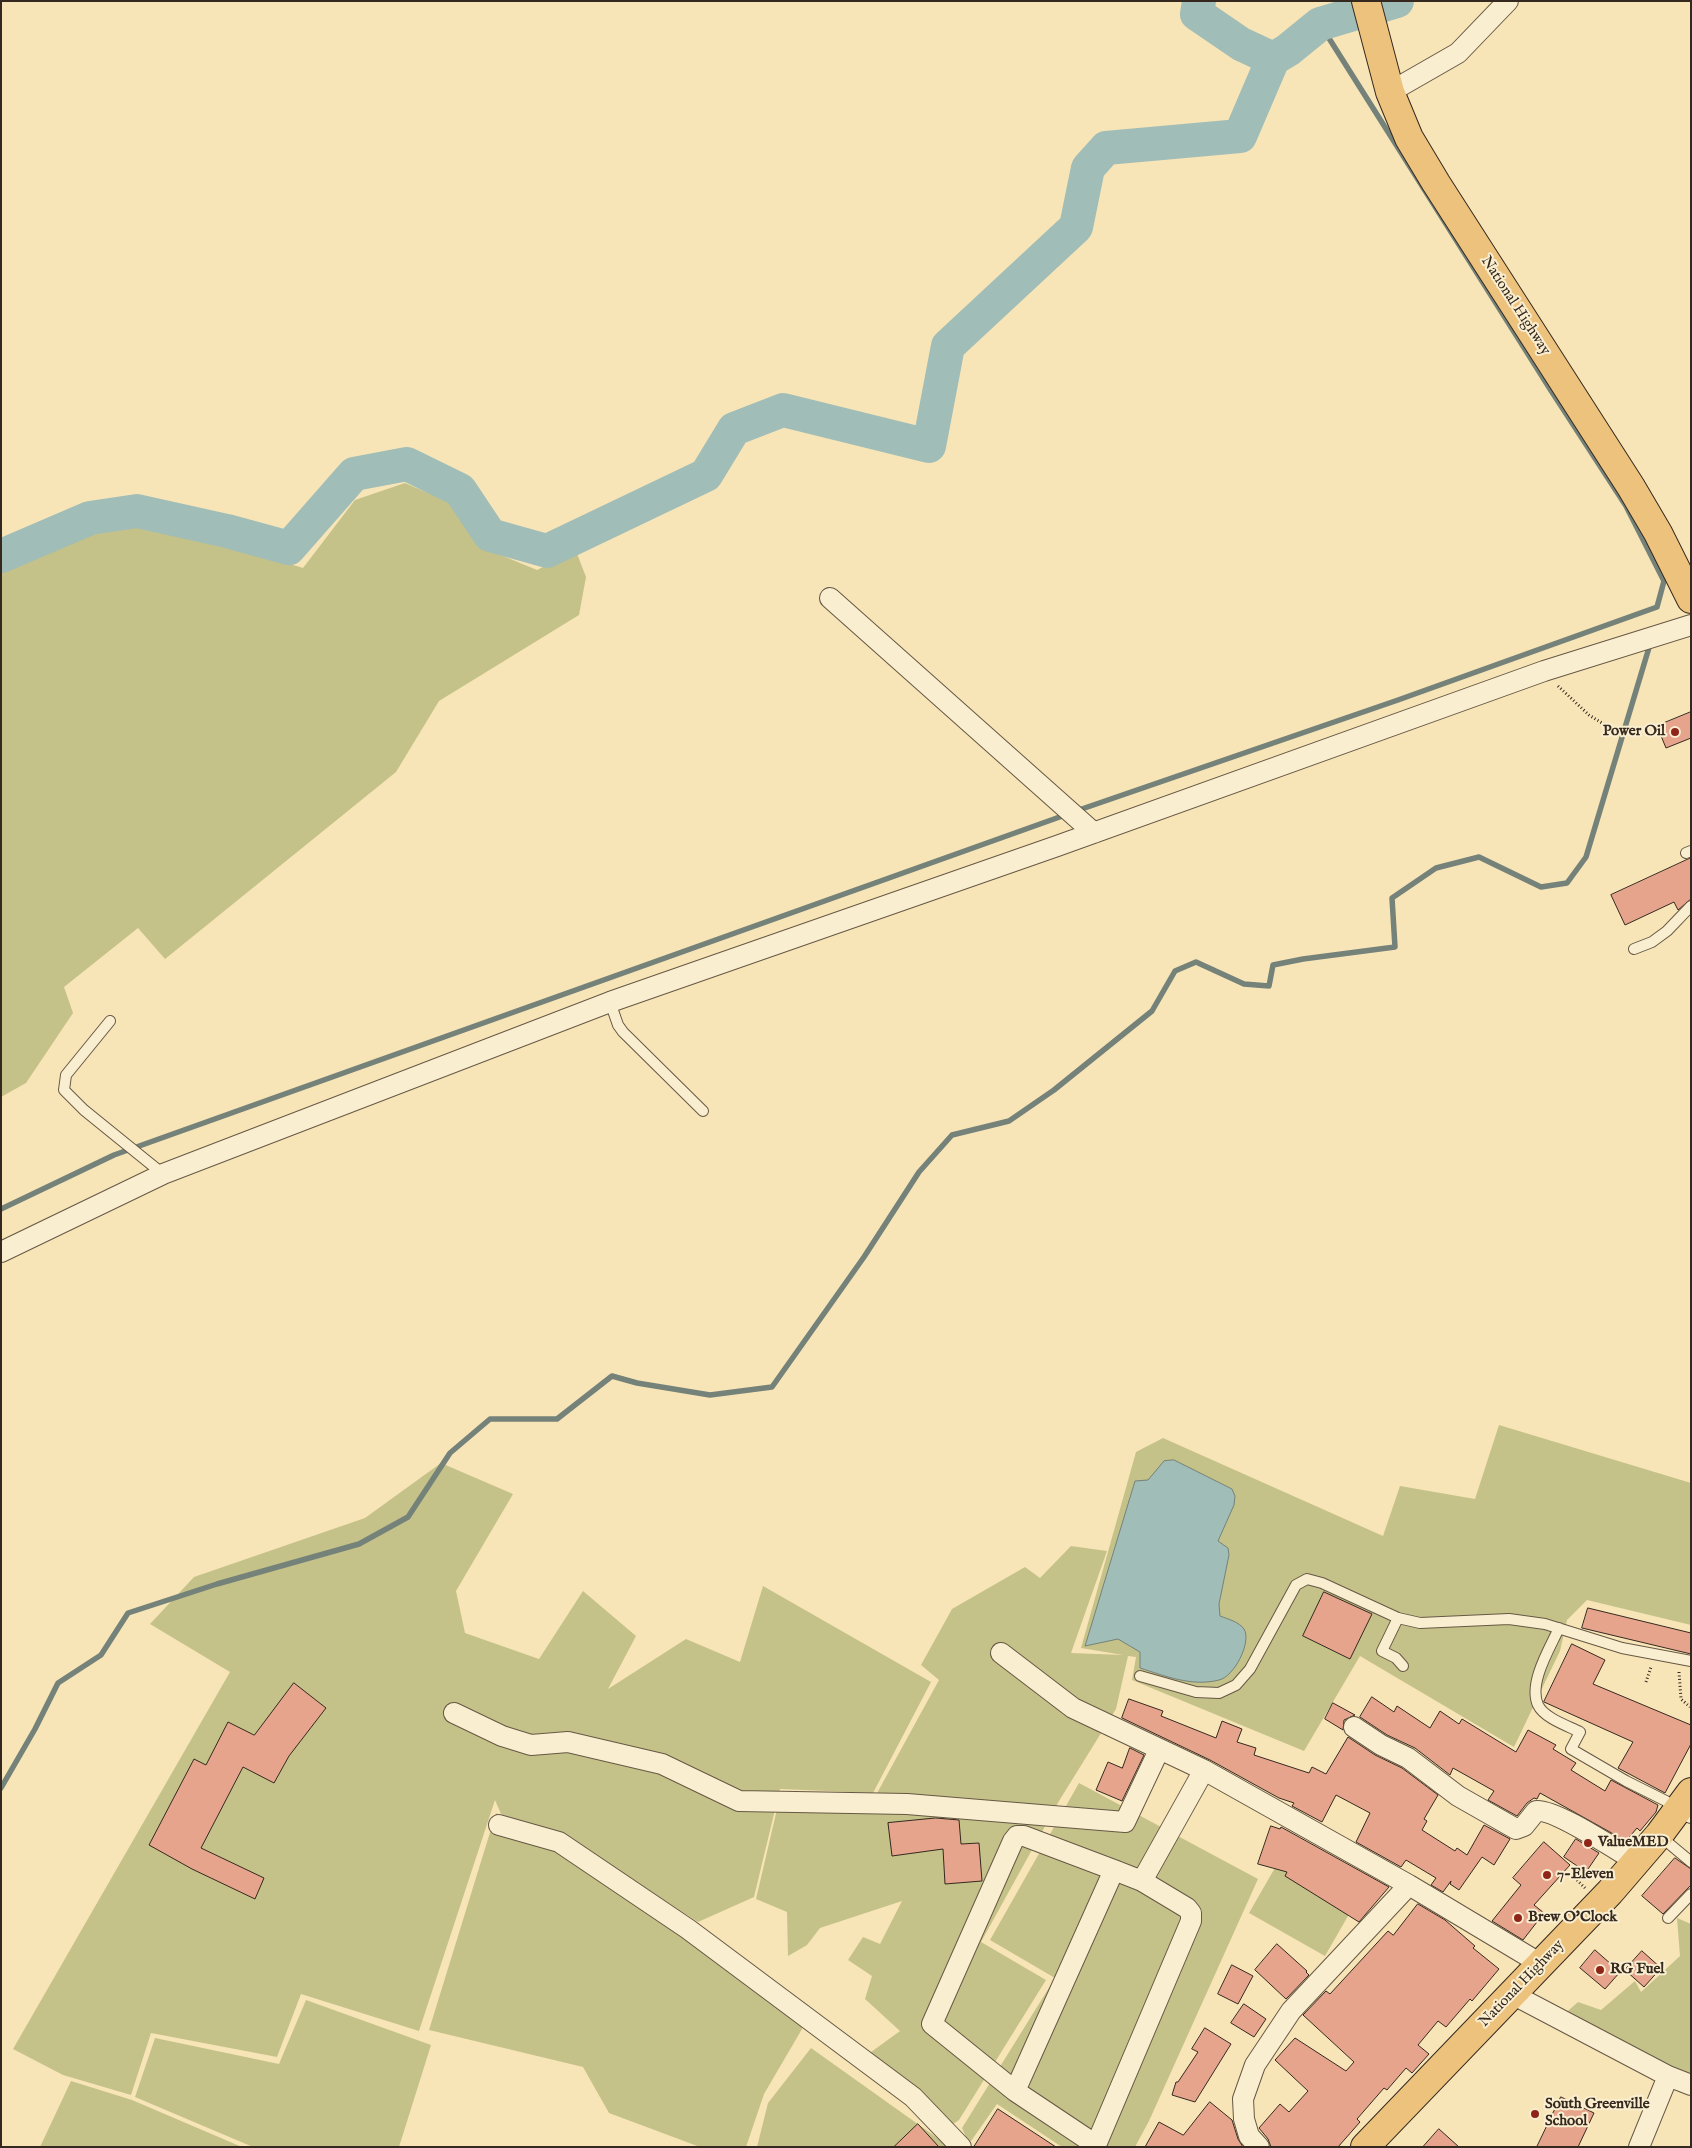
<!DOCTYPE html>
<style>
body{margin:0}
#map{position:relative;width:1692px;height:2148px;overflow:hidden;background:#f8e5b7;font-family:"IM FELL English",serif}
canvas{display:block}
.frame{position:absolute;inset:0;border:2px solid #35291f;pointer-events:none}
</style>
<div id="map">
<canvas width="1692" height="2148"></canvas>
<div class="frame"></div>
</div>
<script>
const c = document.querySelector('canvas').getContext('2d');
c.lineJoin = 'round';
function fillPath(path, color) { c.fillStyle = color; c.fill(path, 'evenodd'); }
function stroke(path, color, width, dash) { c.strokeStyle = color; c.lineWidth = width; c.lineCap = dash ? 'butt' : 'round'; c.setLineDash(dash || []); c.stroke(path); }
function label(font, color, halo, rows, align = 'center') {
  c.font = font + ' "IM FELL English",serif'; c.lineWidth = 4; c.setLineDash([]); c.textBaseline = 'middle'; c.strokeStyle = halo; c.fillStyle = color; for (const [text, x, y, turn = 0] of rows) {
    c.save(); c.translate(x, y); c.rotate((+turn || 0) * Math.PI / 180); c.textAlign = isNaN(turn) ? turn : align; if (halo) c.strokeText(text, 0, 0); c.fillText(text, 0, 0); c.restore();
  }
}
const green = new Path2D(`
 M405,483L449,502L479,546L537,570L576,551L586,577L579,615L439,701L396,772L165,959L138,928L64,987L73,1013L26,1083L1,1097V568L39,541L158,523L303,568L355,500Z
 M1499,1425L1691,1483V1625L1587,1600L1567,1620L1560,1651L1514,1747L1360,1656L1304,1751L1132,1680L1136,1657L1128,1656L1116,1709L1059,1801L981,1942L1046,1980L959,2120L950,2126L867,2055L900,2031L865,1999L872,1976L848,1960L863,1937L880,1944L902,1901L820,1928L807,1945L788,1956L787,1912L756,1899L781,1792L876,1795L939,1680L921,1665L952,1609L1025,1567L1040,1578L1071,1546L1107,1551L1071,1653L1123,1655L1081,1648L1136,1452L1163,1438L1383,1536L1400,1486L1475,1499Z
 M441,1463L513,1494L456,1591L465,1633L539,1659L583,1591L636,1636L608,1689L686,1639L740,1662L763,1586L931,1682L873,1793L780,1789L754,1897L698,1922L579,1845L501,1814L495,1800L419,2031L301,1994L277,2057L151,2033L131,2095L63,2075L13,2049L230,1672L150,1624L194,1577L365,1518Z
 M1079,1783L1258,1879L1149,2121L1135,2147H1062L997,2104L969,2144L962,2128L1055,1978L990,1940Z
 M496,1813L718,1939L802,2004V2029L764,2094L746,2147H700L609,2113L583,2067L429,2030Z
 M1276,1866L1352,1909L1325,1956L1249,1913Z
 M1677,1918L1691,1924V2073L1551,2026L1578,2002L1601,2010L1635,1981L1641,1992L1680,1956Z
 M306,2000L431,2045L399,2147H253L135,2097L155,2038L279,2064Z
 M811,2048L943,2142L948,2147H757L768,2103Z
 M71,2081L132,2100L242,2147H40Z`);
const water = new Path2D(`
 M1174,1460L1232,1489L1235,1496L1234,1505L1218,1541L1228,1548L1229,1555L1219,1604L1220,1616C1228,1619 1239,1622 1244,1629C1252,1642 1234,1677 1219,1680C1192,1687 1165,1676 1140,1668V1652L1118,1639L1085,1646L1135,1481L1148,1480L1164,1461Z`);
const stream = new Path2D(`
 M1076,811L1398,700L1657,607L1664,581L1626,506L1550,389L1320,24
 M1,1209L114,1155L1068,814
 M1,1788L35,1729L58,1683L101,1655L128,1613L217,1584L359,1544L408,1517L450,1453L490,1419H557L612,1376L637,1383L710,1395L772,1387L864,1257L919,1172L952,1135L1009,1121L1054,1090L1152,1011L1175,971L1196,962L1244,984L1269,986L1273,965L1303,959L1395,947L1392,898L1436,868L1479,857L1541,887L1567,883L1586,857L1651,641`);
const river = new Path2D(`
 M1199,1L1197,14L1241,44L1273,59
 M1,556L90,518L137,511L227,531L289,548L354,474L407,464L460,490L490,535L547,551L706,475L734,429L783,410L929,446L948,346L1076,227L1088,168L1106,148L1240,136L1273,59L1288,50L1320,24L1397,1`);
const building = new Path2D(`
 M1691,712V738L1666,748L1657,726Z
 M1691,858V899L1678,910L1674,902L1625,925L1611,895Z
 M1324,1592L1372,1614L1350,1659L1303,1636Z
 M1588,1608L1691,1633V1654L1582,1628Z
 M1572,1644L1605,1660L1593,1684L1691,1725V1744L1665,1793L1618,1768L1633,1742L1544,1702Z
 M294,1683L326,1708L289,1756L274,1783L243,1767L201,1848L264,1878L255,1899L192,1869L149,1845L194,1759L206,1765L228,1722L254,1735Z
 M1372,1697L1394,1712L1397,1706L1430,1728L1440,1711L1459,1724L1462,1719L1516,1752L1528,1730L1556,1745L1553,1749L1576,1763L1571,1770L1605,1791L1611,1780L1658,1805L1656,1812L1640,1831L1637,1828L1626,1841L1540,1793L1537,1799L1534,1798L1527,1803L1517,1816L1488,1800L1494,1791L1453,1768L1450,1775L1415,1748L1387,1735L1360,1717Z
 M1129,1699L1163,1711L1161,1716L1216,1738L1222,1721L1242,1729L1237,1742L1256,1748L1254,1755L1309,1773L1312,1767L1326,1774L1348,1737L1375,1755L1402,1768L1438,1795L1424,1819L1427,1821L1422,1830L1455,1851L1457,1848L1467,1855L1484,1825L1510,1839L1494,1865L1482,1857L1459,1890L1450,1884L1451,1881L1443,1892L1431,1885L1436,1878L1406,1860L1401,1867L1356,1842L1370,1813L1336,1795L1322,1822L1292,1806L1294,1803L1279,1798L1210,1760L1122,1718Z
 M1333,1703L1355,1715L1344,1720L1343,1730L1325,1719Z
 M1130,1748L1144,1755L1122,1801L1096,1790L1108,1762L1122,1768Z
 M936,1818L959,1820L961,1844L979,1843L982,1881L945,1884L943,1849L892,1856L888,1823Z
 M1271,1826L1280,1829L1281,1827L1389,1887L1359,1922L1285,1876L1287,1872L1258,1864Z
 M1576,1839L1599,1853L1586,1872L1564,1857Z
 M1544,1842L1570,1865L1534,1905L1544,1913L1523,1940L1492,1921L1521,1885L1513,1878Z
 M1675,1858L1691,1869V1885L1663,1914L1642,1896Z
 M1418,1904L1445,1920L1475,1946L1473,1948L1499,1969L1472,2001L1470,1999L1446,2027L1438,2021L1418,2045L1429,2054L1412,2073L1406,2068L1387,2090L1384,2088L1357,2119L1360,2122L1338,2147H1271L1268,2139L1259,2128L1280,2104L1289,2112L1308,2091L1275,2060L1295,2038L1346,2071L1354,2062L1303,2015L1326,1991L1330,1994L1388,1931L1393,1935Z
 M1277,1944L1307,1971L1306,1972L1309,1975L1286,1999L1255,1970Z
 M1595,1950L1620,1972L1605,1989L1580,1968Z
 M1642,1951L1661,1968L1644,1987L1625,1970Z
 M1232,1965L1253,1976L1238,2004L1218,1994Z
 M1244,2004L1266,2019L1254,2037L1231,2023Z
 M1205,2028L1231,2044L1195,2102L1172,2095L1176,2082H1178L1198,2052L1192,2049Z
 M1561,2097L1594,2113L1578,2147H1537Z
 M1210,2102L1232,2120L1238,2139L1243,2147H1145L1159,2122L1183,2135Z
 M998,2109L1056,2147H974Z
 M918,2124L939,2147H894Z
 M1439,2129L1459,2147H1423Z`);
const path = new Path2D(`
 M1558,686L1589,715L1610,728
 M1679,1672L1681,1699L1690,1707
 M1646,1682L1651,1667
 M1577,1880L1585,1888`);
const service = new Path2D(`
 M1686,853L1691,851
 M1634,949L1652,942L1667,931L1691,906
 M610,1002L618,1025L623,1032L703,1111
 M110,1021L66,1075L64,1090L84,1110L163,1174
 M1398,1618L1382,1651L1396,1658L1403,1666
 M1559,1628C1550,1648 1528,1683 1538,1705C1544,1718 1568,1726 1580,1732L1571,1749L1626,1781L1666,1801L1677,1813L1691,1818
 M1140,1676L1196,1692L1219,1693L1236,1685L1250,1669L1296,1585L1307,1579L1322,1583L1398,1618L1420,1623L1509,1619L1545,1624L1622,1648L1691,1661
 M1660,1836L1691,1862
 M1668,1918L1691,1894`);
const minor = new Path2D(`
 M1390,92L1458,53L1508,1
 M830,598L1094,833
 M1,1252L163,1174L610,1002L1057,846L1544,671L1691,625
 M1001,1653L1073,1708L1204,1770L1409,1885L1541,1964
 M454,1713L502,1736L531,1745L568,1742L662,1764L739,1801L907,1804L1125,1822L1159,1750
 M1354,1727L1381,1745L1408,1758L1458,1796L1516,1829L1524,1826L1536,1811C1554,1808 1618,1851 1637,1862
 M499,1825L559,1842L688,1929L913,2097L961,2147
 M1142,1881L1187,1908L1191,1913V1921L1096,2145L1015,2091L1114,1870L1142,1881L1204,1770
 M1512,1994L1668,2076L1691,2085
 M1015,2091L932,2024L1013,1841L1017,1836H1024L1114,1870
 M1259,2147L1249,2136L1244,2119L1243,2099L1255,2065L1291,2011L1409,1885
 M1639,2147L1668,2076`);
const primary = new Path2D(`
 M1366,1L1390,92L1409,138L1436,183L1631,487L1658,533L1691,599
 M1365,2147L1610,1892L1659,1835L1691,1792`);
const markers = [
 [1675,732,5,"#8f2418"],
 [1588,1843,5,"#8f2418"],
 [1547,1875,5,"#8f2418"],
 [1518,1918,5,"#8f2418"],
 [1600,1970,5,"#8f2418"],
 [1535,2114,5,"#8f2418"]
];
const streetNames = [
 ["National Highway",1515,306,57],
 ["National Highway",1522,1984,-46]
];
const poiNames = [
 ["Power Oil",1665,732,"right"],
 ["ValueMED",1598,1843],
 ["7-Eleven",1557,1875],
 ["Brew O'Clock",1528,1918],
 ["RG Fuel",1610,1970],
 ["South Greenville",1545,2105],
 ["School",1545,2122]
];
fillPath(green, '#c4c289');
fillPath(water, '#a0bdb7');
stroke(water, '#75827a', 1);
stroke(stream, '#75827a', 5.5);
stroke(river, '#a0bdb7', 34);
fillPath(building, '#e6a48d');
stroke(building, '#35291f', 1);
stroke(service, '#665845', 12);
stroke(minor, '#665845', 22);
stroke(primary, '#35291f', 30);
stroke(path, '#35291f', 3, [1, 2.5]);
stroke(service, '#faeed0', 10);
stroke(minor, '#faeed0', 20);
stroke(primary, '#ecc27c', 28);
for (const [x, y, r, color] of markers) { const dot = new Path2D(); dot.arc(x, y, r, 0, 2 * Math.PI); c.fillStyle = color; c.fill(dot); stroke(dot, '#faeed0', 2); }
label('15px', '#35291f', '#faeed0', streetNames);
label('bold 15px', '#35291f', '#faeed0', poiNames, 'left');
</script>
